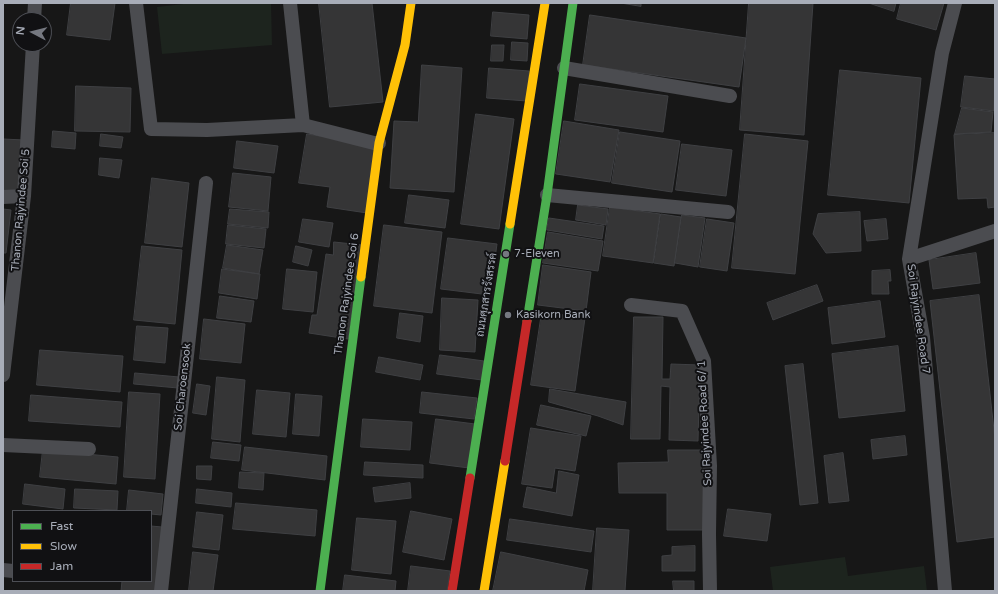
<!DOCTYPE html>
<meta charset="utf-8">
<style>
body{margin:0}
#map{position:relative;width:998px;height:594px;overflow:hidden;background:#171717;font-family:"Varela Round",sans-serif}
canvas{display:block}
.frame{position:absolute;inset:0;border:4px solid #a8adb8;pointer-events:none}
.legend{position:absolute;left:12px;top:510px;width:140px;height:72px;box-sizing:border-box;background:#111113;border:1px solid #4d4f55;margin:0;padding:5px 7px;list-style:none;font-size:12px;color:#a8adb8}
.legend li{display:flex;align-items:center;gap:8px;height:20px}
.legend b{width:20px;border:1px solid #4d4f55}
.north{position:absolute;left:12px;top:12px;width:40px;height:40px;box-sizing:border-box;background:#111113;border:1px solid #4d4f55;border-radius:50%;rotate:277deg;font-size:11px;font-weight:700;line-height:16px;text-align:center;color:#a8adb8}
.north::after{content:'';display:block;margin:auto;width:14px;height:18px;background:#757880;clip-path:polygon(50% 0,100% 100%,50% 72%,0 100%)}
</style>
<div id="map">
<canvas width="998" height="594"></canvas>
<div class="frame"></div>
<ul class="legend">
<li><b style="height:5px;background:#4caf50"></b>Fast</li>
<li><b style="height:5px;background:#ffc107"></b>Slow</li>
<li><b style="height:5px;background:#c62828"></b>Jam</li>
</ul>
<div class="north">N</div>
</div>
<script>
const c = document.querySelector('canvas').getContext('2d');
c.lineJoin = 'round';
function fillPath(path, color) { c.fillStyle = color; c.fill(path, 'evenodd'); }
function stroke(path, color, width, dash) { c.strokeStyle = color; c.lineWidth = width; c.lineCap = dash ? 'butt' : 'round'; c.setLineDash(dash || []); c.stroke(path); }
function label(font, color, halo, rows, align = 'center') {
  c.font = font + ' "Varela Round",Sarabun,sans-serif'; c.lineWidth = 4; c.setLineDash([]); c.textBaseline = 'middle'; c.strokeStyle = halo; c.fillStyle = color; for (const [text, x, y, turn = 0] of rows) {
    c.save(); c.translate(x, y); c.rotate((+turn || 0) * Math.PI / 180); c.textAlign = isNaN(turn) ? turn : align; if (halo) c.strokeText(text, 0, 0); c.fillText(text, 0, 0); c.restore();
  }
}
const green = new Path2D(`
 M192,3H271L272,45L162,54L157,7Z
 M845,557L848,576L924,566L927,591H773L770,567Z`);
const building = new Path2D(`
 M71,3H115L110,40L67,35Z
 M319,3H372L383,102L330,107Z
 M621,3H641V6Z
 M749,3H813L804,135L740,130Z
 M869,3H896L894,11Z
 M901,3H944L936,30L897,19Z
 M493,12L529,15L527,39L491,36Z
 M590,15L746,38L739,87L583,65Z
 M512,42L528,43L527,61L511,60Z
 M492,45H504L503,61H491Z
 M422,65L462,68L454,192L390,188L394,121L418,122Z
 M489,68L529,71L527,101L487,98Z
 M840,70L921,78L909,203L828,195Z
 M965,76L995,79L994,111L961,107Z
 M580,84L668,96L663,132L575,120Z
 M76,86L131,88L130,132L75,131Z
 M962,108L993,112L991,132L955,134Z
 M476,114L514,119L499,229L461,224Z
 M564,121L619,130L610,182L556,174Z
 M53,131L76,133L75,149L52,147Z
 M620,132L680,141L672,192L612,183Z
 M995,133V207L988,208L987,198L958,199L954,135Z
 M101,134L123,137L121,148L100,146Z
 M307,134L377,145L367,213L327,207L330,187L299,183Z
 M745,134L808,141L795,274L732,268Z
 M3,139L24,140L21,192L3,191Z
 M237,141L278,146L274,173L234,168Z
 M682,144L732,150L726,196L676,190Z
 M100,158L122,160L119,178L99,175Z
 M233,173L271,177L268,211L229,207Z
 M152,178L189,183L182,247L145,243Z
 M409,195L449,200L445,228L405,223Z
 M578,205L608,209L606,225L576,220Z
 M610,207L660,214L653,263L603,256Z
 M3,209L11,210L6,253H3Z
 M230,209L269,212L268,228L228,224Z
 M860,212L861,251L826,253L813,234L818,214Z
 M661,214L681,217L674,266L654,263Z
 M682,215L705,218L698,267L675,263Z
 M549,218L604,226L602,239L547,230Z
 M303,219L333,223L329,247L299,242Z
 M707,219L734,223L727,271L700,267Z
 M886,219L888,239L867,241L864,221Z
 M228,225L266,229L264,248L226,244Z
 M384,225L442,232L432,313L374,306Z
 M548,232L603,241L598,271L543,263Z
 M448,238L497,244L490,295L441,289Z
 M334,242L362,245L348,339L309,333L312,315H317L326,254L333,255Z
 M227,245L263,250L259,274L223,268Z
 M142,246L182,250L175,324L134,320Z
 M296,246L312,250L308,266L293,262Z
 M976,253L980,283L933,289L929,260Z
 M543,265L591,272L586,311L538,305Z
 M222,269L260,274L257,299L219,293Z
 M287,269L317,272L313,312L283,309Z
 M890,270L891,281H888L889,294H872V271Z
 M817,285L823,301L773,320L767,303Z
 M979,295L995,439V537L957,542L930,301Z
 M220,296L254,301L251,322L217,318Z
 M442,298L478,300L475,352L440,350Z
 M880,301L885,337L832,344L828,308Z
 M542,312L585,318L575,391L531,385Z
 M400,313L423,316L420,342L397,338Z
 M634,317H663L662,379H670L671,364L700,365L698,441L669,440L670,387L661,386L660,439H631Z
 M204,319L245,324L241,363L200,359Z
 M137,326L168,328L165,363L134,360Z
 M898,346L905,411L839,418L832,354Z
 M40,350L123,356L120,392L37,385Z
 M440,355L484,361L482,380L437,374Z
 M379,357L423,365L420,380L376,372Z
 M803,364L818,503L800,505L785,366Z
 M135,373L179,377L178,388L134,384Z
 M217,377L245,380L240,442L212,439Z
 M197,384L210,386L206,415L193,413Z
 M550,389L626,402L623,425L598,416L549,402Z
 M257,390L290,393L286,437L253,434Z
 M129,392L160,394L155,479L124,477Z
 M422,392L477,398L474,419L420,413Z
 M296,394L322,396L319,436L293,434Z
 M31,395L122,402L120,427L29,421Z
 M541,405L591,416L586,436L537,425Z
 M363,419L412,422L410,450L361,447Z
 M436,419L475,424L469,468L430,463Z
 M531,428L581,436L575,471L555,468L552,488L522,484Z
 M905,436L907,455L873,459L871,440Z
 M213,442L241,445L239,461L211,458Z
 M245,447L327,456L325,480L242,470Z
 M43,450L118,457L116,484L40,477Z
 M668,450H704V530H667V493H619L618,463L668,462Z
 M843,453L849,501L829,503L824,456Z
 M365,462L423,465V478L364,475Z
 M197,466H212L211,480L197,479Z
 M559,471L579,475L572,516L523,507L527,487L556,493Z
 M240,472L264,473L263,490L239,488Z
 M410,483L411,498L375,502L373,488Z
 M25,484L65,489L63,509L23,504Z
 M75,489L118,491L117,510L74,508Z
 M197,489L232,493L231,507L196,503Z
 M129,490L163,494L161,515L151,514V511H127Z
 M236,503L317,510L315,536L233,529Z
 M728,509L771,514L767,541L724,536Z
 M411,511L452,519L444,560L403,552Z
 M197,512L223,515L219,550L193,547Z
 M357,518L396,521L391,574L352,570Z
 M510,519L594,531L591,552L507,540Z
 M151,526L162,527L155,591H121L122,581H151Z
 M597,528L629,530L625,591H593Z
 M695,546V571H662V556L672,555V547Z
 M193,552L218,555L213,591H189Z
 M501,552L588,570L584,591H493Z
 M411,566L450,571L447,591H408Z
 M345,575L396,581L395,591H343Z
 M673,581H694V591H674Z`);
const street = new Path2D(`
 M136,3L151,129L207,130L303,125L374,143H379
 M290,3L303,125
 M34,20L35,3
 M564,68L730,96
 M547,195L728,212
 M3,197L24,196
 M909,259L995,231
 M631,305L682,311L704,361L710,466L709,534L710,591
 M3,375L24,196L33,44
 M3,445L89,449
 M3,570L13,571
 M161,591L206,183
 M945,591L923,337L909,259L942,53L955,3`);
const fast = new Path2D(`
 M527,321L547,195L573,3
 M470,478L510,224
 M320,591L361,277`);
const slow = new Path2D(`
 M510,224L545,3
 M361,277L379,143L405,45L411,3
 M484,591L505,461`);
const jam = new Path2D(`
 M505,461L527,321
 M452,591L470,478`);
const markers = [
 [506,254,4,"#757880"],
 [508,315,4,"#757880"]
];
const streetNames = [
 ["Thanon Rajyindee Soi 5",21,210,-85],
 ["Thanon Rajyindee Soi 6",347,294,-82],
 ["ถนนศุภสารรังสรรค์",487,295,-81],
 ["Soi Rajyindee Road 7",918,319,82],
 ["Soi Charoensook",183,387,-84],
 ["Soi Rajyindee Road 6/ 1",705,423,-93]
];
const poiNames = [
 ["7-Eleven",514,254],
 ["Kasikorn Bank",516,315]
];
fillPath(green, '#1d241e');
fillPath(building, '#353536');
stroke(building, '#3f4043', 1);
stroke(street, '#4b4c50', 14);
stroke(fast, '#4caf50', 9);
stroke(slow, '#ffc107', 9);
stroke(jam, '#c62828', 9);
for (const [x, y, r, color] of markers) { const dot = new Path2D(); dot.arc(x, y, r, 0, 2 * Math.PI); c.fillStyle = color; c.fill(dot); stroke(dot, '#111113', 1.5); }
label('11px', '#a8adb8', '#111113', streetNames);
label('11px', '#a8adb8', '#111113', poiNames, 'left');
</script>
